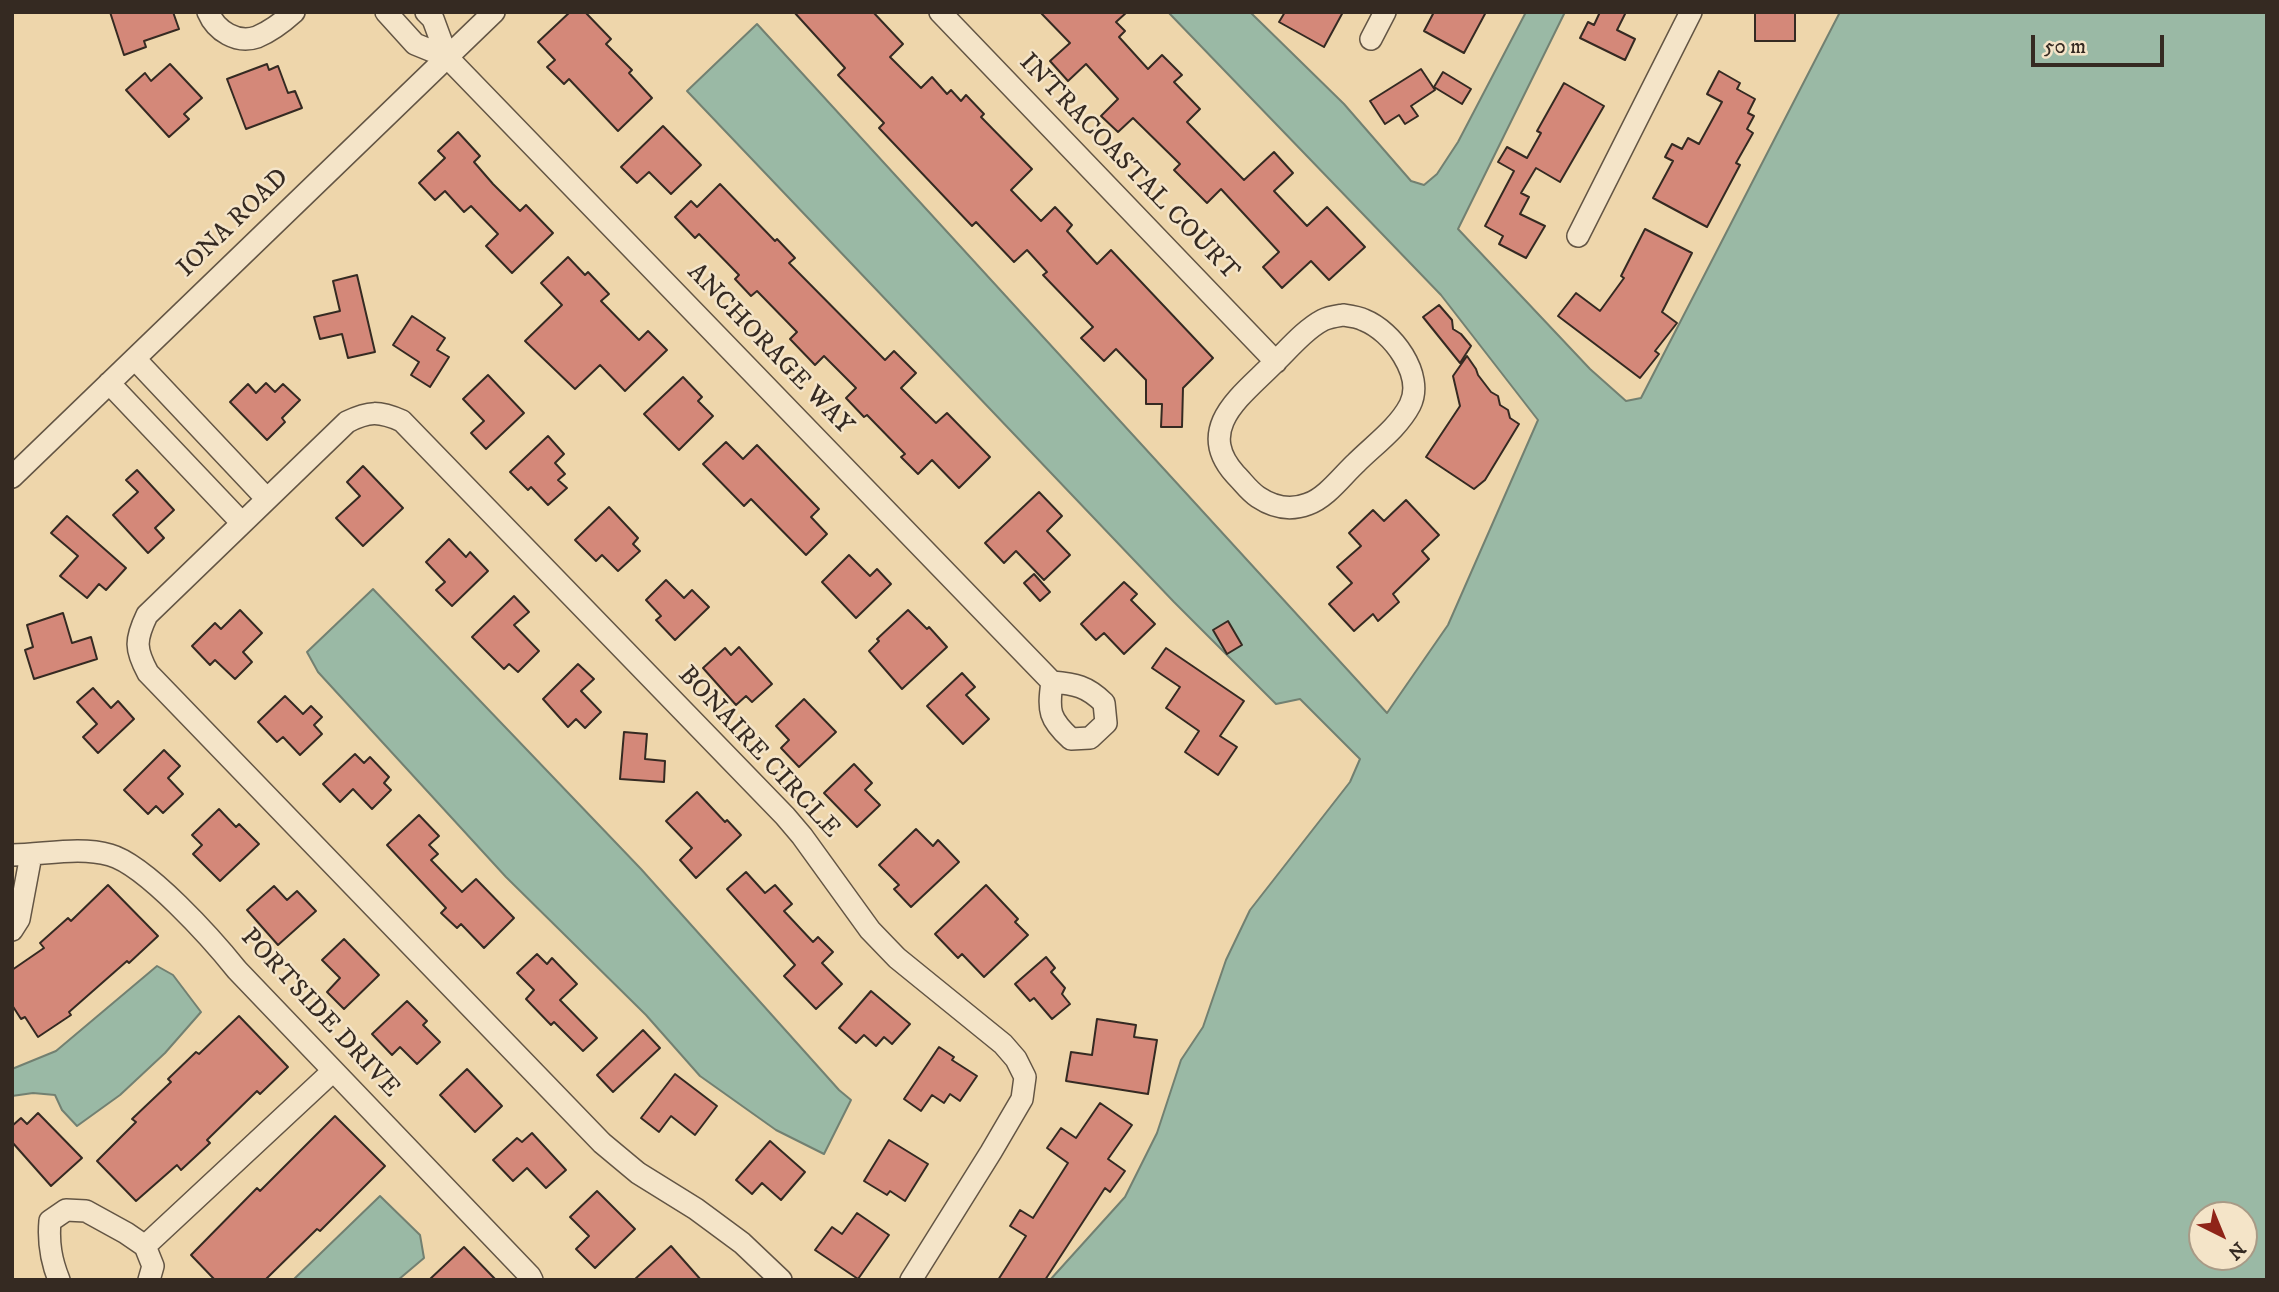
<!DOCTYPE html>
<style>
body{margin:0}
#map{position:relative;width:2279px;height:1292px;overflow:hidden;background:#eed6ab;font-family:"IM FELL DW Pica",serif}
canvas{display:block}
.frame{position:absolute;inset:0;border:14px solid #352a22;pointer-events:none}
.north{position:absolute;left:2188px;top:1201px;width:70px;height:70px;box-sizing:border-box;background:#f4e4c8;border:2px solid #a89a86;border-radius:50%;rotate:137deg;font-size:19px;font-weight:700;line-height:28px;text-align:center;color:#352a22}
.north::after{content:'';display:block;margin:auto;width:24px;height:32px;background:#8f2418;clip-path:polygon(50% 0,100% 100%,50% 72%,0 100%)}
.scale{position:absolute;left:2031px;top:35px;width:133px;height:32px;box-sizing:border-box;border:4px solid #352a22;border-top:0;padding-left:9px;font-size:21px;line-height:24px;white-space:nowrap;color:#352a22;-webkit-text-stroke:5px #f4e4c8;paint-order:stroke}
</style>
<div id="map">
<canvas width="2279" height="1292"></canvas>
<div class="frame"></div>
<div class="north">N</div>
<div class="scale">50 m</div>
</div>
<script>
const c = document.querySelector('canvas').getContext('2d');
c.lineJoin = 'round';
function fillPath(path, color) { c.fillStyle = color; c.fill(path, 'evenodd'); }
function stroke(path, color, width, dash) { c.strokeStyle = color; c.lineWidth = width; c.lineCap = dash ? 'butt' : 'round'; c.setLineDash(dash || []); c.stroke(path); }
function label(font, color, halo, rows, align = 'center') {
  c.font = font + ' "IM FELL DW Pica",serif'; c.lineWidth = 5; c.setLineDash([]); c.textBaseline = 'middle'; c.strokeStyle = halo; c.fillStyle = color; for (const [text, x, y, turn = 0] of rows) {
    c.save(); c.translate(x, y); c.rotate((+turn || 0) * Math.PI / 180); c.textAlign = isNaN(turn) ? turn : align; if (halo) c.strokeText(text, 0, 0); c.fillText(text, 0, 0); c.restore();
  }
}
const water = new Path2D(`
 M1168,12H1250L1344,104L1411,181L1424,185L1437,174L1458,142L1526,12H1565L1458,229L1590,369L1626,401L1641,398L1840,12H2267V1280H1050L1125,1197L1157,1133L1181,1060L1203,1027L1226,960L1250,910L1350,782L1360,759L1300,699L1276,704L1174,602L687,91L757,24L1387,713L1448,625L1538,420L1441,295ZM2202,1215H2244V1257H2202Z
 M373,589L641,869L839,1090L851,1100L824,1154L776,1130L700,1076L646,1015L506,877L318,672L307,652Z
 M157,966L173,975L201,1012L165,1053L120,1095L77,1126L62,1110L55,1095L33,1093L12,1096V1069L56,1051Z
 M380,1196L420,1235L424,1258L398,1280H293Z`);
const building = new Path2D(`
 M110,12H173L179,29L144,41L146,47L124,55Z
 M570,12H585L611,39L606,44L632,70L629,73L652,98L618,131L569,79L564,84L547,67L555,60L538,42Z
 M794,12H873L903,44L890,57L921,88L932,77L947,94L951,90L961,101L966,95L984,114L981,117L1032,169L1011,190L1041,221L1055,207L1072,225L1067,231L1097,264L1111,250L1213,358L1183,388L1182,427H1161L1162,404H1146V380L1116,349L1104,361L1081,338L1093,327L1043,275L1047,272L1027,250L1014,262L976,222L972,226L879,128L884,123L838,75L845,68Z
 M1040,12H1127L1116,22L1125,31L1119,37L1148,69L1162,55L1182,75L1174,82L1200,109L1187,122L1244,180L1274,152L1293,173L1274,191L1307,226L1327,207L1365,247L1329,280L1311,261L1282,288L1263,267L1279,252L1221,189L1207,203L1174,170L1180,164L1133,118L1118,132L1101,116L1118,99L1086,64L1068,81L1050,61L1070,43Z
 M1285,12H1343L1324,47L1279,22Z
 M1434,12H1486L1464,53L1424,31Z
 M1600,12H1626L1617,30L1635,39L1625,60L1580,38L1588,22L1594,25Z
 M1755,12H1795V41H1755Z
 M170,64L202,98L184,114L189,119L169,137L126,90L145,73L151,81Z
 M267,64L269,70L278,66L288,93L295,91L302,108L246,129L227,79Z
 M1421,69L1435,90L1411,106L1418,116L1405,124L1399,115L1385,124L1370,101Z
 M1719,71L1740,83L1737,89L1755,99L1748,113L1754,116L1747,129L1753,133L1736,163L1740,165L1707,227L1653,198L1673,161L1665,157L1672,144L1682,149L1688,138L1699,144L1722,102L1707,94Z
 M1443,72L1471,89L1462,104L1434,87Z
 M1564,83L1604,106L1560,182L1536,168L1521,193L1529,197L1520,214L1545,226L1526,258L1499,244L1503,236L1485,226L1514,171L1498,162L1507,147L1527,158L1541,133L1537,131Z
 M663,126L701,165L671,194L649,172L637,183L621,167Z
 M458,132L480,156L474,162L493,184L520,211L526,205L553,233L512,273L486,246L498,234L471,206L464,212L445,191L435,200L419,183L445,158L438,151Z
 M720,184L775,241L777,239L795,258L789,263L885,360L894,351L916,373L901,388L936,423L947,413L990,457L959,488L932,460L918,474L901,457L905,454L867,415L864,417L846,398L856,388L824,356L815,365L790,339L797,332L757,291L751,296L735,279L739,275L699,234L695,238L675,217L691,201L697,207Z
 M1645,229L1692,253L1662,312L1677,323L1655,351L1659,354L1640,378L1558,316L1576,293L1600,311L1624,278L1621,276Z
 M568,257L585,275L588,272L609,294L601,301L639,340L648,331L667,350L625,391L600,365L575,389L525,341L562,305L541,283Z
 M357,275L375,352L348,358L342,334L320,339L314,317L340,311L333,281Z
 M1439,305L1452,320L1453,329L1461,334L1471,346L1460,363L1423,317Z
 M412,316L445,338L437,350L449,357L430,387L411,375L419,362L393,345Z
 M1467,356L1476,369L1478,375L1491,392L1498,396L1500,405L1508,410L1510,418L1519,424L1485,480L1474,489L1426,457L1460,406L1453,376Z
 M488,375L524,413L486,449L471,433L484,421L463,399Z
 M683,377L702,397L698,401L713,416L679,450L644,414Z
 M266,383L275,392L283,384L300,400L282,418L285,422L267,440L230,402L248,384L256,393Z
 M548,436L564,454L555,463L565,474L558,480L567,488L548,505L531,487L528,490L510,472Z
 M726,442L743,459L757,445L819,509L811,517L827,534L806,555L751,499L744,506L703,464Z
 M363,466L403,508L363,546L336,518L360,496L347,482Z
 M137,470L174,510L155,528L164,538L148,553L113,515L138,492L126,480Z
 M1039,492L1062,516L1047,531L1070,555L1044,580L1016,551L1004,563L985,543Z
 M1406,500L1439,535L1422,551L1429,559L1393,594L1399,602L1378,621L1373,614L1354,631L1329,604L1352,583L1337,567L1361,546L1349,533L1373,510L1384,521Z
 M609,507L638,538L633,544L640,551L618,571L602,555L596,561L575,540Z
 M67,516L126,568L106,590L99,584L87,598L60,576L78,556L51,533Z
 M449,539L466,557L470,552L488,571L452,606L436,590L445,582L426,562Z
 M849,555L870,576L877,569L891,584L856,618L822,582Z
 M1034,574L1050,592L1040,601L1024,583Z
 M666,580L684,598L692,590L709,607L675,640L656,620L661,616L646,600Z
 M1124,582L1137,594L1131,600L1155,624L1124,654L1104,633L1096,640L1081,624Z
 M514,596L529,612L514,625L539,651L518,672L509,664L504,669L472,637Z
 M240,610L262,633L243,652L252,662L235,679L215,660L210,665L192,646L215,623L221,629Z
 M908,610L927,629L929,627L947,647L902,689L869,651L879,641L877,639Z
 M63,613L72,643L91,637L97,659L34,679L25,650L33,647L27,625Z
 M1228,621L1242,645L1227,654L1213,630Z
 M739,647L772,684L752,702L746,696L736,705L703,668L725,648L731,655Z
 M1166,648L1244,701L1220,736L1237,747L1218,775L1185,752L1199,731L1166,708L1180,687L1152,668Z
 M578,664L594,679L581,691L601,712L585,728L576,719L568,727L543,699Z
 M962,673L975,687L966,695L989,719L963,744L927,706Z
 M93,688L111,708L118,701L134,719L98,753L83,737L97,724L77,702Z
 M285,696L303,714L311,706L322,717L314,725L322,734L300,755L283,737L277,742L258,722Z
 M804,699L836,732L799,767L781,748L789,740L776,726Z
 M624,732L647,734L645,759L665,761L664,782L620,779Z
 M164,750L180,766L168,778L183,794L163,813L156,806L148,814L124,790Z
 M355,754L364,763L370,757L389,777L384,783L391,790L372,809L353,789L340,802L323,784Z
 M854,764L872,783L865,790L880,805L857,827L824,793Z
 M697,792L725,822L727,820L741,835L696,878L680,860L692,848L666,821Z
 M219,809L236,827L239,824L259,844L220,881L193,854L202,845L192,835Z
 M419,815L439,836L429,845L438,854L431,860L462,892L476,879L514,918L484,948L461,924L457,928L441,913L446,908L387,845Z
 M916,829L933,846L938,840L959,862L911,907L894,889L899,885L879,865Z
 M746,872L765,893L775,885L792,904L784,911L813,942L818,937L833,952L822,963L842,984L816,1009L784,976L795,965L727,889Z
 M108,885L158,936L129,963L127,961L69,1012L71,1015L38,1037L25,1017L21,1019L12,1005V970L44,948L40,943L68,918L71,921Z
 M986,885L1018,919L1015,922L1028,935L984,977L962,954L958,958L935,934Z
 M274,886L287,900L297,891L316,911L278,945L247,910Z
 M344,939L379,975L344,1009L327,992L340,978L322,960Z
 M537,954L547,964L552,958L577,984L560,1000L597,1038L583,1051L554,1022L551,1025L526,999L534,990L517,973Z
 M1046,957L1055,968L1051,972L1065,988L1062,994L1070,1004L1052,1019L1034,998L1030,1001L1015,984Z
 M871,991L910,1024L892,1044L884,1037L876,1046L864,1035L856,1043L839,1028Z
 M407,1001L427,1021L423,1025L440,1042L417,1064L400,1047L392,1055L372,1034Z
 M239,1016L288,1067L260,1094L257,1091L207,1140L210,1143L181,1170L177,1165L136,1201L97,1161L136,1122L132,1119L171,1082L168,1079L196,1052L199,1054Z
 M1097,1019L1136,1025L1134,1037L1157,1040L1148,1094L1066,1081L1071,1052L1092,1055Z
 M643,1030L660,1048L613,1092L597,1075Z
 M939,1047L954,1057L952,1060L977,1076L960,1101L950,1094L944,1103L932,1095L921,1111L904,1099Z
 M467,1069L502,1106L475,1132L440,1095Z
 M675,1074L717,1106L695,1135L671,1116L659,1132L641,1118Z
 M1100,1103L1132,1125L1108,1159L1125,1171L1110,1192L1105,1188L1045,1280H998L1026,1236L1010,1226L1020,1210L1033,1218L1068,1163L1047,1148L1061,1128L1076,1138Z
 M38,1113L82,1158L51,1186L12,1142V1126L21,1118L27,1124Z
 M335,1116L385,1166L320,1231L317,1229L265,1280H215L191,1255L257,1188L260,1191Z
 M532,1133L566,1170L546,1188L527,1168L513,1181L493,1160L517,1138L522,1142Z
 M889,1140L928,1164L905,1201L890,1191L887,1195L864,1181Z
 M770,1141L805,1172L781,1200L762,1183L752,1194L736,1180Z
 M597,1191L635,1229L595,1268L576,1249L589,1236L570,1217Z
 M857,1213L889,1235L858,1279L815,1250L832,1227L842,1234Z
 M671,1246L701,1280H634Z
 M464,1247L496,1280H429Z`);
const minor = new Path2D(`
 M208,12C216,31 237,44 257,37C269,32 284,21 294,12
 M386,12L415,44L447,57L1052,682
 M426,12L433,19L447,57
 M940,12L1276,362
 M1371,39L1385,12
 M1578,236L1691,12
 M1343,315C1350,316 1358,317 1364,320C1392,331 1425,375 1410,405C1398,428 1374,445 1356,463C1342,476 1326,498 1308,504C1290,511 1273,507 1258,497C1249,491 1243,482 1235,474C1195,429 1240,397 1271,366C1287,351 1304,330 1323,320C1329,317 1337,316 1343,315Z
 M135,359L266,498
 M109,383L241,522
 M12,477L494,12
 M1052,682C1075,684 1087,686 1104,703L1106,723L1090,738L1071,739C1049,719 1048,711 1052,682Z
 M12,855C43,855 79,846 110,855C146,865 213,940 237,970L530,1276L532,1280
 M12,930L19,919L31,855
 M145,1246L333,1071
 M59,1280C51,1260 48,1243 50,1221L66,1210L86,1211L126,1233L145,1246L153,1266L149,1280
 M781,1280L742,1243L696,1209L638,1173L602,1143L148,673C135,649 135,640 147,615L347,422C369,411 379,411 402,421L785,816L802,836L870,930L897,958L1003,1044L1016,1059L1025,1077L1022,1099L991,1152L911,1280`);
const streetNames = [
 ["INTRACOASTAL COURT",1128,168,46],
 ["IONA ROAD",234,224,-44],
 ["ANCHORAGE WAY",769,350,46],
 ["BONAIRE CIRCLE",758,753,47],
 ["PORTSIDE DRIVE",319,1014,47]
];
fillPath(water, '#9ab9a5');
stroke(water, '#728071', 2);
fillPath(building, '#d48879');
stroke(building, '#352a22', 2);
stroke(minor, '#635544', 24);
stroke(minor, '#f4e4c8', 21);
label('26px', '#352a22', '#f4e4c8', streetNames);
</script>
